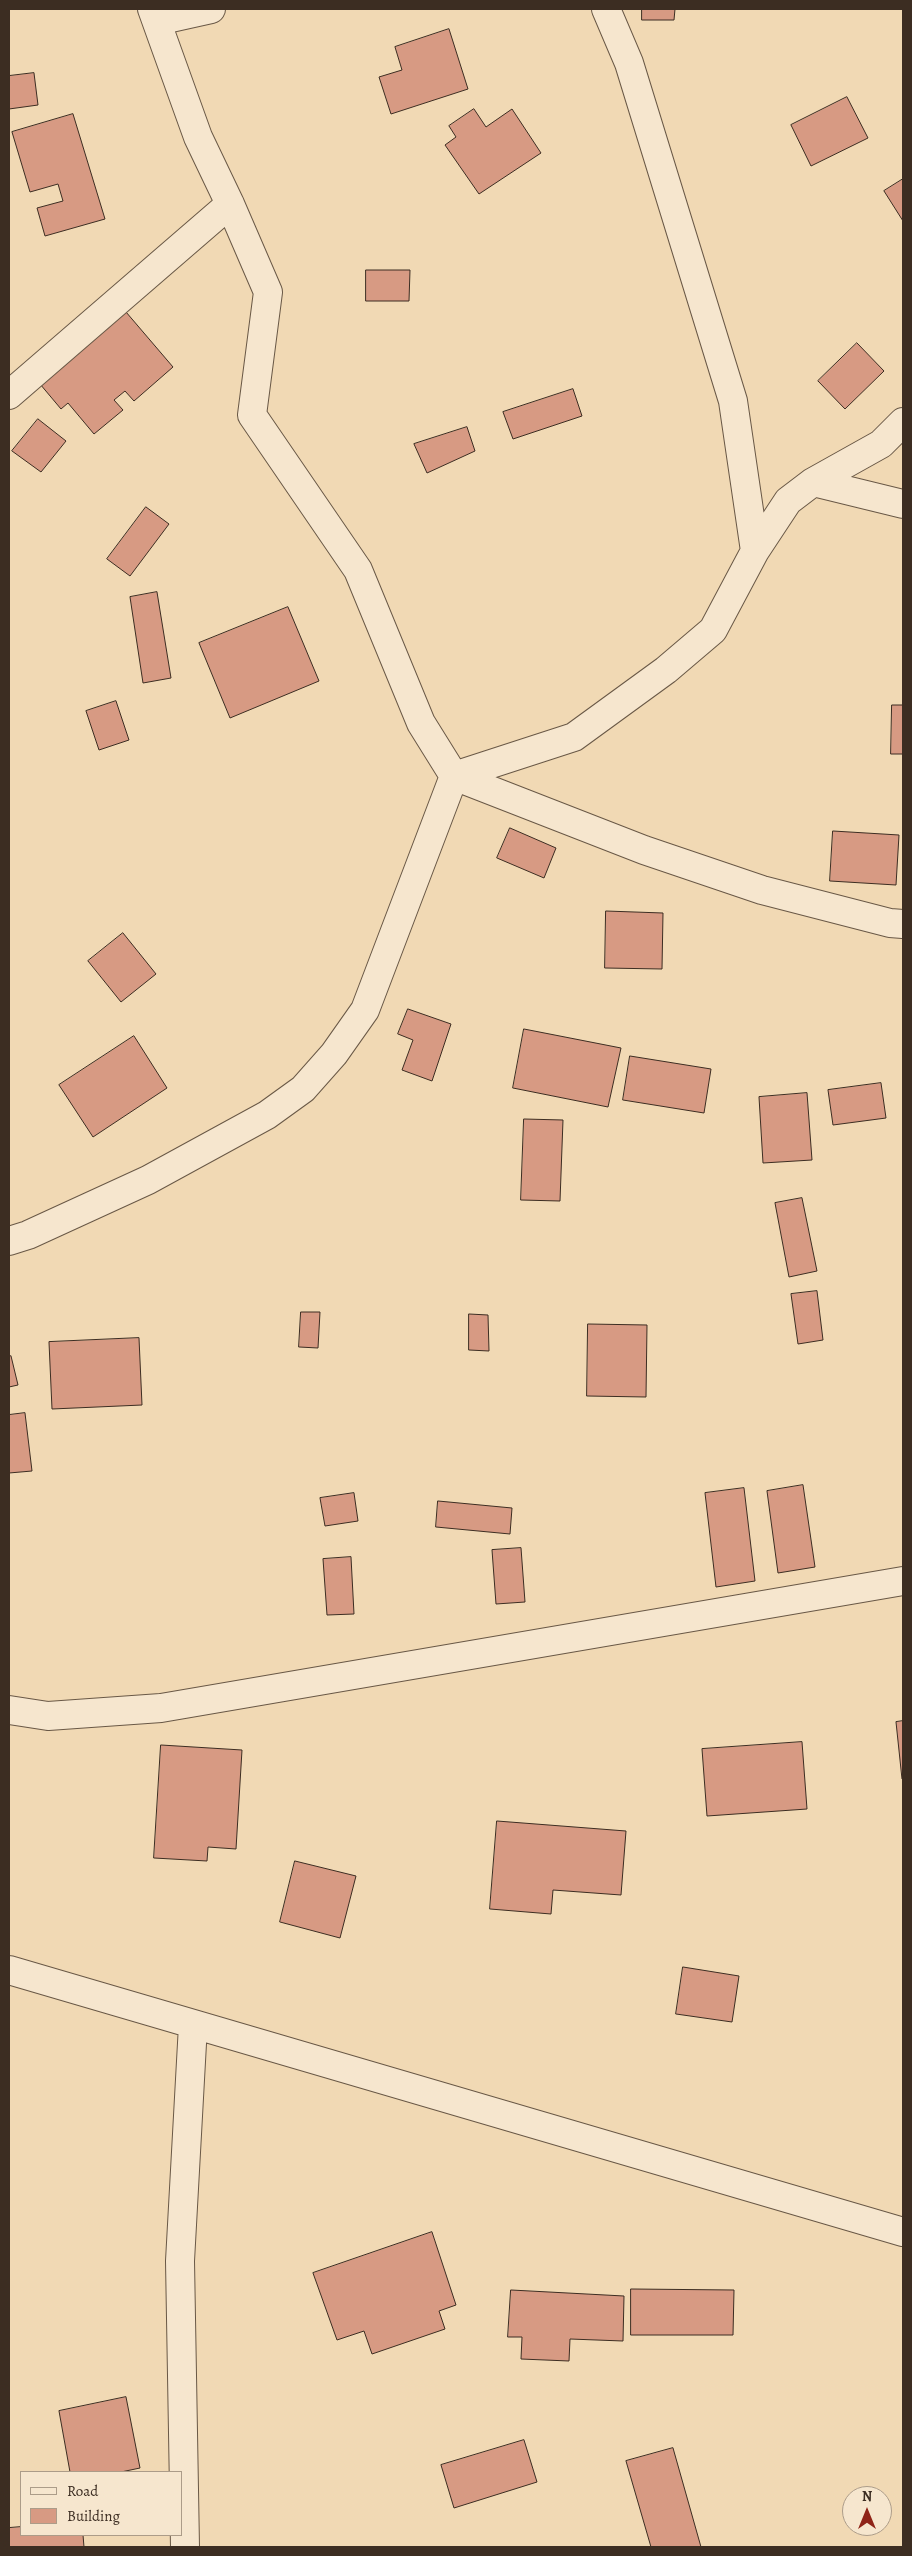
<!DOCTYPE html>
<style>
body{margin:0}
#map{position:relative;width:912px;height:2556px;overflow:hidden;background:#f1d9b4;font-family:Alegreya,serif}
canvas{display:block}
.frame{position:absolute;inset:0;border:10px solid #3c2d22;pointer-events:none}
.legend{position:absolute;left:20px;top:2471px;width:162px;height:65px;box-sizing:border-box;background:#f6e6ce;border:1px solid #ac9c89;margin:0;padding:6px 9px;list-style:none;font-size:15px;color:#3c2d22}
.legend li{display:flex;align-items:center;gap:10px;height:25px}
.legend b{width:25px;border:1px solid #ac9c89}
.north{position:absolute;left:842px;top:2486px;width:50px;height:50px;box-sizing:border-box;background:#f6e6ce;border:1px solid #ac9c89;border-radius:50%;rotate:0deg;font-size:14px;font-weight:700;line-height:20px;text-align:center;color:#3c2d22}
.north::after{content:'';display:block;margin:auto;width:18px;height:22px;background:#8f2418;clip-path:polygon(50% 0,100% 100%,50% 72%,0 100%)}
</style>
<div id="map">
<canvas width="912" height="2556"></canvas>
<div class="frame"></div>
<ul class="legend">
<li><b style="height:6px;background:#f6e6ce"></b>Road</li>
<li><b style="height:14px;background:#d79a83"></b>Building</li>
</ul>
<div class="north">N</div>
</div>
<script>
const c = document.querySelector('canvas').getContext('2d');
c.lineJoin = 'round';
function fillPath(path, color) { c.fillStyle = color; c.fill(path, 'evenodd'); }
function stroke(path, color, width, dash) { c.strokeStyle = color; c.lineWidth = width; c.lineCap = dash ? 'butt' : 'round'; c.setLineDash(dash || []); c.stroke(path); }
const building = new Path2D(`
 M642,9H675L674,20H642Z
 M449,29L468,89L391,114L379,77L402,70L395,47Z
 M34,73L38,105L9,109V76Z
 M847,97L868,138L811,166L791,125Z
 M474,109L486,127L512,109L541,153L479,194L445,145L456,137L449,126Z
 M73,114L105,219L45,236L37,208L63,201L58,184L30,192L12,132Z
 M903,179V221L884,191Z
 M366,270H410L409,301H366Z
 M126,312L173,367L134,401L125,391L114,400L123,410L94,434L68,403L61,409L40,384Z
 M857,343L884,371L845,409L818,381Z
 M573,389L582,416L513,439L503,412Z
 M38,419L66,441L41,472L12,451Z
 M467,427L475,451L427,473L414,444Z
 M146,507L169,524L130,576L107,559Z
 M157,592L171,678L143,683L130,597Z
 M288,607L319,681L230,718L199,643Z
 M116,701L129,740L99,750L86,711Z
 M892,705H903V754H891Z
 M510,828L556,848L544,878L497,858Z
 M833,831L899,835L896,885L830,881Z
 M606,911L663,913L662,969L605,968Z
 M123,933L156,974L121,1002L88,961Z
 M408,1009L451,1024L432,1081L402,1070L413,1040L398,1034Z
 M524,1029L621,1048L608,1107L513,1088Z
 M134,1036L167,1088L93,1137L59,1085Z
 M630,1056L711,1069L704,1113L623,1100Z
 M881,1083L886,1118L833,1125L828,1090Z
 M807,1093L812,1160L763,1163L759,1097Z
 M524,1119L563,1120L560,1201L521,1200Z
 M802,1198L817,1271L789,1277L775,1203Z
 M817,1291L823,1340L798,1344L791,1294Z
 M301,1312H320L318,1348L299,1347Z
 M469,1314L488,1315L489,1351L469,1350Z
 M588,1324L647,1325L646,1397L587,1396Z
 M139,1338L142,1405L52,1409L49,1342Z
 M11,1356L18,1385L9,1387V1357Z
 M25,1413L32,1471L9,1473V1415Z
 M803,1485L815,1567L778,1573L767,1491Z
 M744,1488L755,1581L716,1587L705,1493Z
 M354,1493L358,1521L325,1526L320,1498Z
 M438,1501L512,1508L510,1534L436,1527Z
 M521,1548L525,1602L496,1604L492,1550Z
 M351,1557L354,1614L327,1615L323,1559Z
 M903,1721V1779H902L896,1722Z
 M802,1742L807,1809L707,1816L702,1749Z
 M161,1745L242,1750L236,1849L208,1847L207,1861L154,1858Z
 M497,1821L626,1831L621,1895L553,1890L551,1914L490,1909Z
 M295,1861L356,1876L340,1938L280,1922Z
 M683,1967L739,1976L732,2022L676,2014Z
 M432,2232L456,2305L439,2311L445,2329L372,2354L364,2331L337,2340L313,2273Z
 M631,2289L734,2290L733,2335H631Z
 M511,2290L624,2296L623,2341L570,2339L569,2361L521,2359L522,2337H508Z
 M126,2397L140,2468L121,2472H70L59,2411Z
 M524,2440L537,2482L454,2508L441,2465Z
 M673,2448L701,2547H651L626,2461Z
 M21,2527V2535H83L84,2547H9V2528Z`);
const minor = new Path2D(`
 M152,9L198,137L230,204L268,292L252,415L358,570L421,723L454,776L644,850L762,890L890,923L903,924
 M606,9L629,63L733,401L755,551
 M157,21L211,9
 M9,395L230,204
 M813,482L903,504
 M454,776L574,737L666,670L713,630L755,551L788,501L813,482L881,444L903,422
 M9,1241L28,1235L148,1180L267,1115L303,1089L334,1054L365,1010L454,776
 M9,1710L48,1716L161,1708L903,1581
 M9,1970L903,2232
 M185,2547L180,2261L193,2025`);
fillPath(building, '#d79a83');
stroke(building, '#3c2d22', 1);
stroke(minor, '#695846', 30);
stroke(minor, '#f6e6ce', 28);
</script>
